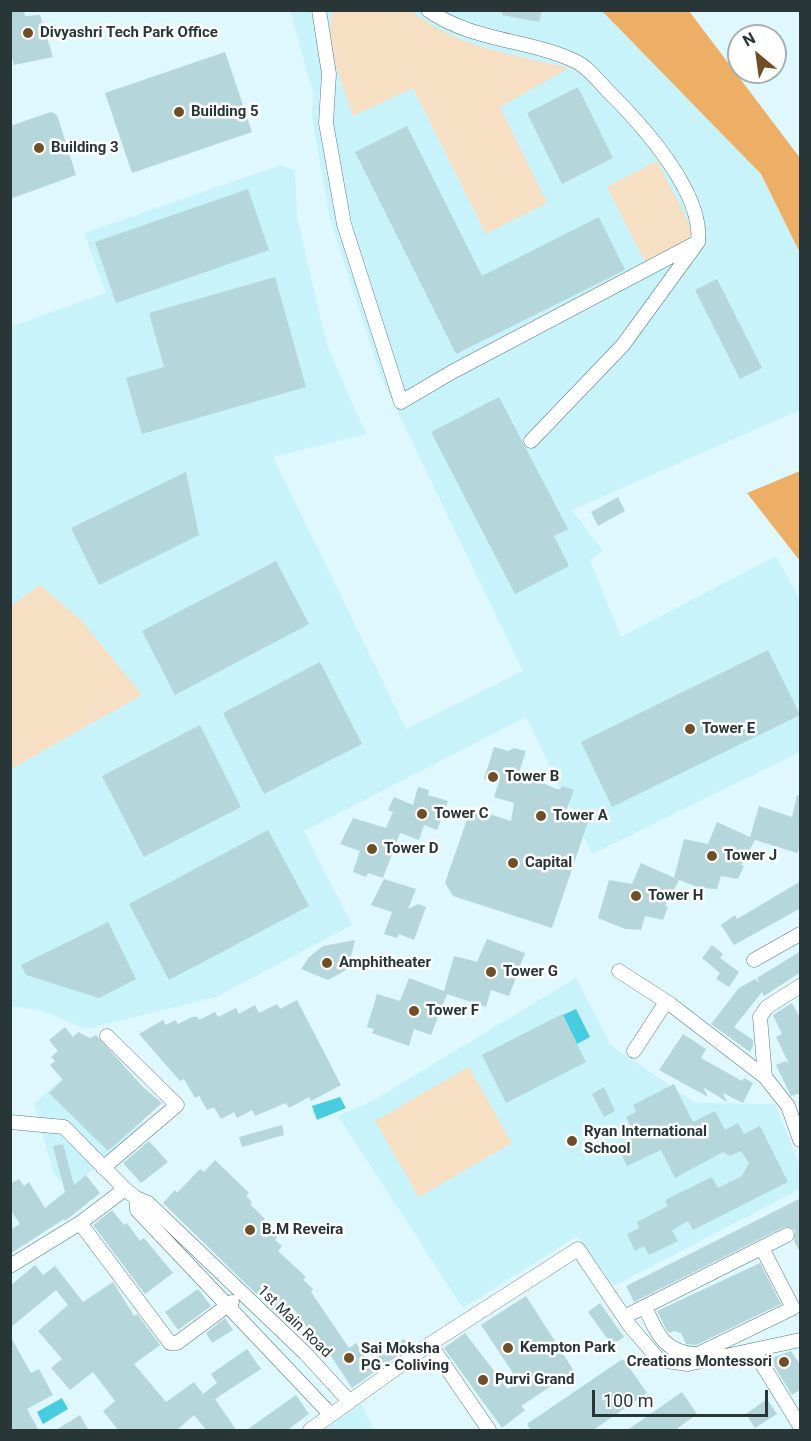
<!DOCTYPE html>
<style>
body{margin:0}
#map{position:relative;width:811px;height:1441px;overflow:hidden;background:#def8fd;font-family:Roboto,sans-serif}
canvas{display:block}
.frame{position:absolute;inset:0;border:12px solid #293638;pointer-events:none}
.north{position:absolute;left:727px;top:24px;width:60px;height:60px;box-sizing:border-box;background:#fff;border:2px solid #a9afaf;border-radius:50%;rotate:331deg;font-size:16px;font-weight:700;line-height:24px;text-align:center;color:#293638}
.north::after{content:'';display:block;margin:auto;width:21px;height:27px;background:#704f26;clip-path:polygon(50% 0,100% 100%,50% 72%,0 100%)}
.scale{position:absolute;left:592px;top:1390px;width:176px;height:27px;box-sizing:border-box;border:3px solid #293638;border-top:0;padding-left:8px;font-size:18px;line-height:21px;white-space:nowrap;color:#293638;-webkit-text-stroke:4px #fff;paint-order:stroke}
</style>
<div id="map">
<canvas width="811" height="1441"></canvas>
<div class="frame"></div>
<div class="north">N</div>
<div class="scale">100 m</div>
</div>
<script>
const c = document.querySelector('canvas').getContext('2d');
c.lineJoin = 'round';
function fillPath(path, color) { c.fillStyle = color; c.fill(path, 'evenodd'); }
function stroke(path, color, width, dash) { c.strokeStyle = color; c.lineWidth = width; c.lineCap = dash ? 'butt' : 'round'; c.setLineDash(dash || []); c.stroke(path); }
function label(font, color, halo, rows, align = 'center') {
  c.font = font + ' Roboto,sans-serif'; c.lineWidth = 5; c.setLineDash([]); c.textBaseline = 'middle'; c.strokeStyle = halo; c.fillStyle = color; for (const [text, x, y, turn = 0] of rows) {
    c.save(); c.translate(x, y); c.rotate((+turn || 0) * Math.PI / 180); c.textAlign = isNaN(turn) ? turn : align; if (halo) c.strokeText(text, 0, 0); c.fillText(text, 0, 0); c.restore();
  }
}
const built = new Path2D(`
 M290,11H602L761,174L800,253V410L572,510L603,551L590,560L621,637L776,556L800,600V752L592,854L526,717L304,831L352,925L216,997L85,1029L44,1011L11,1006V769L142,695L40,585L11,606L10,327L106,293L84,233L281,165L295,170L297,217L327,345L366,434L273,457L406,729L523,671L382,380L330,219L312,117L313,92Z
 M576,978L611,1045L695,1103L775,1104L800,1166V1189L614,1286L577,1236L463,1308L338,1116L372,1101Z
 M82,1060L144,1124L69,1190L54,1174L34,1104Z
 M361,1404L374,1430H324Z`);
const green = new Path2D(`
 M333,11H412C454,47 516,55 569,68L500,107L547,203L486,234L413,88L353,116C344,89 323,38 333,11Z
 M657,161L695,235L645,261L607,187Z
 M40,585L81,620L142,695L11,769V606Z
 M469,1067L512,1143L419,1197L375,1121Z`);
const forest = new Path2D(`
 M602,11H689L800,158V253L761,174Z
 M800,471V561L747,493Z`);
const water = new Path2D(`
 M576,1009L590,1037L577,1044L563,1015Z
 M340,1097L346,1108L317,1120L312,1106Z
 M62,1398L68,1409L43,1424L37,1412Z`);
const building = new Path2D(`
 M10,10H24L25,16L40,15L53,57L14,65L10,50Z
 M502,10H542L539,22L502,15Z
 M225,52L252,132L132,173L105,93Z
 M578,87L613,158L562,184L527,113Z
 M51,112L57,115L76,175L10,199V126Z
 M407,126L482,276L599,217L625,270L456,354L355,152Z
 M248,189L269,250L116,303L95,242Z
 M275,277L306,387L142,434L126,378L164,367L149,313Z
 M717,279L762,368L740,379L695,290Z
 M499,397L568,529L554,536L569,566L515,594L431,432Z
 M186,472L199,535L99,585L71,528Z
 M618,497L625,511L598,526L591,512Z
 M276,561L309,624L175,695L142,631Z
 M768,650L800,715L612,807L581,742Z
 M320,662L362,744L264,794L223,713Z
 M200,725L241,807L144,857L102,776Z
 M494,747L508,751L514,748L526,751L519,772L556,789H561L562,786L574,790L566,811L589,819L552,928L453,896L445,883L471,808L511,821L514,803L494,797L499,782L484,779Z
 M418,787L429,790L428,795L448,801L437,830L424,825L419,840L400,833L383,878L368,873L366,877L353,872L360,851L340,844L353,818L386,828L393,812L388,810L394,797L413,805Z
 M797,795L801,796V844L797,853L755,840L741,865L744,866L738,879L721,876L717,889L700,888L674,878L684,839L708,844L717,822L750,837L759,806L792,817Z
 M268,830L309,906L169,980L129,904Z
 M641,863L679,880L665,906L668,907L663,920L645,916L641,930L625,929L598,918L609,880L632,884Z
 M384,879L416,889L408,909L418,904L426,907L414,940L399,934L397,938L384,934L392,912L371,905Z
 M801,881V908L734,945L721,925L735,915L737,919Z
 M108,922L136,979L99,998L26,975L21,965Z
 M487,939L525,953L509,996L491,990L486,1007L447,994L431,1035L414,1029L409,1046L372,1033L374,1029L367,1027L377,994L400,1001L409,978L444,991L454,956L477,962Z
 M355,940L348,969L328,980L301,969L309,957L323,946Z
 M712,945L723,954L720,958L739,972L729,987L716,979L720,973L702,958Z
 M801,951V972L764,996L762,992L734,1027L753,1040V1046L750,1052L711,1024L739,988L755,979L760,983L757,978Z
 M297,1000L341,1085L311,1101L309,1097L289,1108L286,1103L255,1116L252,1110L237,1118L234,1112L221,1119L214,1107L207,1110L199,1096L195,1098L184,1079L180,1081L139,1034L163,1020L166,1025L175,1020L178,1024L192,1017H197L199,1020L215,1012L218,1017L236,1008L239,1014L255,1005L259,1013L277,1004L280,1009Z
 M792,1003L801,1020V1093L791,1096L776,1065L785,1061L789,1064L776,1037L782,1034L773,1015Z
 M562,1014L586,1062L506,1103L482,1055Z
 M65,1027L73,1037L78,1032L90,1038L96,1035L143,1087L162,1103L108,1151L49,1093L63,1080L50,1065L55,1061L51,1057L58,1051L49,1040Z
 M683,1034L706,1049L701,1058L742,1081L744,1078L753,1083L743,1103L723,1093L727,1102L703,1087L708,1097L659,1070Z
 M674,1084L693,1122L715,1111L725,1130L738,1123L744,1134L760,1126L788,1182L693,1230L688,1221L672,1230L678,1241L649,1255L644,1246L635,1251L627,1234L639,1228L637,1222L668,1206L665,1200L712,1177L718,1188L742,1176L749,1163L741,1151L730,1156L723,1152L675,1178L661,1150L627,1166L617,1145L636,1137L626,1117L636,1112L633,1105Z
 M604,1087L615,1111L604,1117L592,1094Z
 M282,1125L284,1135L242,1147L239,1137Z
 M149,1141L168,1162L141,1183L123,1163Z
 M63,1144L74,1185L86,1175L100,1193L65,1221L64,1219L10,1254V1230L20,1224L10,1209V1184L19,1179L24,1186L29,1182L45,1208L65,1192L53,1146Z
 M215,1160L249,1193L246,1196L252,1202L250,1204L265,1219L263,1222L273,1231L277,1237L275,1240L282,1246L278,1251L306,1277L303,1280L313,1289L311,1292L349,1348L356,1343L368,1362L404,1339L410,1347L352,1388L331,1356L328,1358L294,1309L281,1318L163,1203L175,1190L177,1193L200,1169L204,1172Z
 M801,1198V1254L794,1241L795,1230L784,1227L634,1302L626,1286Z
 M112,1210L124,1225L127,1223L140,1241L144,1238L173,1273L145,1294L93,1225Z
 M760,1263L781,1304L696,1345L686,1344L681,1333L674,1331L669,1333L666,1329L657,1311Z
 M35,1265L43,1275L55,1266L83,1302L113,1282L134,1316L137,1314L160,1345L134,1364L166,1402L194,1382L203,1394L217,1383L211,1374L247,1349L261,1369L215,1399L237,1431H207L194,1415L176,1431H119L103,1411L115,1401L93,1372L70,1390L51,1368L62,1359L38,1331L68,1305L56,1290L10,1328V1286Z
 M198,1289L211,1306L178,1330L165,1312Z
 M526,1296L574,1371L521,1406L525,1410L502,1428L444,1348L465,1333L508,1389L519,1382L481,1325Z
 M600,1303L624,1337L612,1345L588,1312Z
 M225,1318L233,1330L212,1343L206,1333Z
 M10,1336L31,1373L39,1369L53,1395L27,1409L39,1431H10Z
 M791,1351L801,1366V1389L792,1395L770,1359Z
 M621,1360H624L647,1393L592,1431H531L527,1424Z
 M682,1392L697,1414L674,1431H626Z
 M296,1395L309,1414L286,1431H245Z
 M767,1399L777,1414L755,1428L746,1414Z
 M80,1415L89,1431H54L69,1422Z`);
const minor = new Path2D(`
 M319,10L329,74L326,123L344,224L401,402L452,372L698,242
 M428,10C472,41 527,39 575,61C588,67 599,82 609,92C642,125 704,193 698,242L623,345L531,441
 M754,960L800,934
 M619,971L670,1004L765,1077L788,1106L800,1140
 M634,1051L666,1002
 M765,1077L760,1017L767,1007L800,986
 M10,1122L64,1127L125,1189
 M103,1168L177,1105L107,1036
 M136,1198L137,1210L331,1415
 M80,1223L170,1343H177L232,1302
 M10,1266L80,1223L125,1189L136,1198L148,1203L305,1353L349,1401
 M645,1307C657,1334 665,1354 698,1354L793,1308L762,1248
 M624,1317L787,1235
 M430,1344L489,1430
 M754,1351L800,1426
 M310,1430L430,1344L578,1249L630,1326L659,1360L688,1364L800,1340`);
const markers = [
 [28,33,6,"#704f26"],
 [179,112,6,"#704f26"],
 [39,148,6,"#704f26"],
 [690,729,6,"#704f26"],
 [493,777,6,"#704f26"],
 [422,814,6,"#704f26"],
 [541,816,6,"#704f26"],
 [372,849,6,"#704f26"],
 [712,856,6,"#704f26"],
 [513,863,6,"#704f26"],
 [636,896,6,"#704f26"],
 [327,963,6,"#704f26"],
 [491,972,6,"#704f26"],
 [414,1011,6,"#704f26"],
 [572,1141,6,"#704f26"],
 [250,1230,6,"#704f26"],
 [508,1348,6,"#704f26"],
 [349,1358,6,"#704f26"],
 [784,1362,6,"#704f26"],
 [483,1380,6,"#704f26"]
];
const poiNames = [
 ["Divyashri Tech Park Office",40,33],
 ["Building 5",191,112],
 ["Building 3",51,148],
 ["Tower E",702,729],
 ["Tower B",505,777],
 ["Tower C",434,814],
 ["Tower A",553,816],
 ["Tower D",384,849],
 ["Tower J",724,856],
 ["Capital",525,863],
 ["Tower H",648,896],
 ["Amphitheater",339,963],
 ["Tower G",503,972],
 ["Tower F",426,1011],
 ["Ryan International",584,1132],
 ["School",584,1149],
 ["B.M Reveira",262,1230],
 ["Kempton Park",520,1348],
 ["Sai Moksha",361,1349],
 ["PG - Coliving",361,1366],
 ["Creations Montessori",772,1362,"right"],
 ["Purvi Grand",495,1380]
];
const streetNames = [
 ["1st Main Road",294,1322,44]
];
fillPath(built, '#c8f3fa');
fillPath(green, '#f7dfc4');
fillPath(forest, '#ecaf65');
fillPath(water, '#48cce0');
fillPath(building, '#b5d6db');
stroke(minor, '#5d7b80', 15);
stroke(minor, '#fff', 14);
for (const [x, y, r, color] of markers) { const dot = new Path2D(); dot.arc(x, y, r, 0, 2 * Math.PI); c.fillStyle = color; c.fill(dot); stroke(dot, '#fff', 2); }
label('bold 15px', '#293638', '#fff', poiNames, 'left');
label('15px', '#293638', '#fff', streetNames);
</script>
